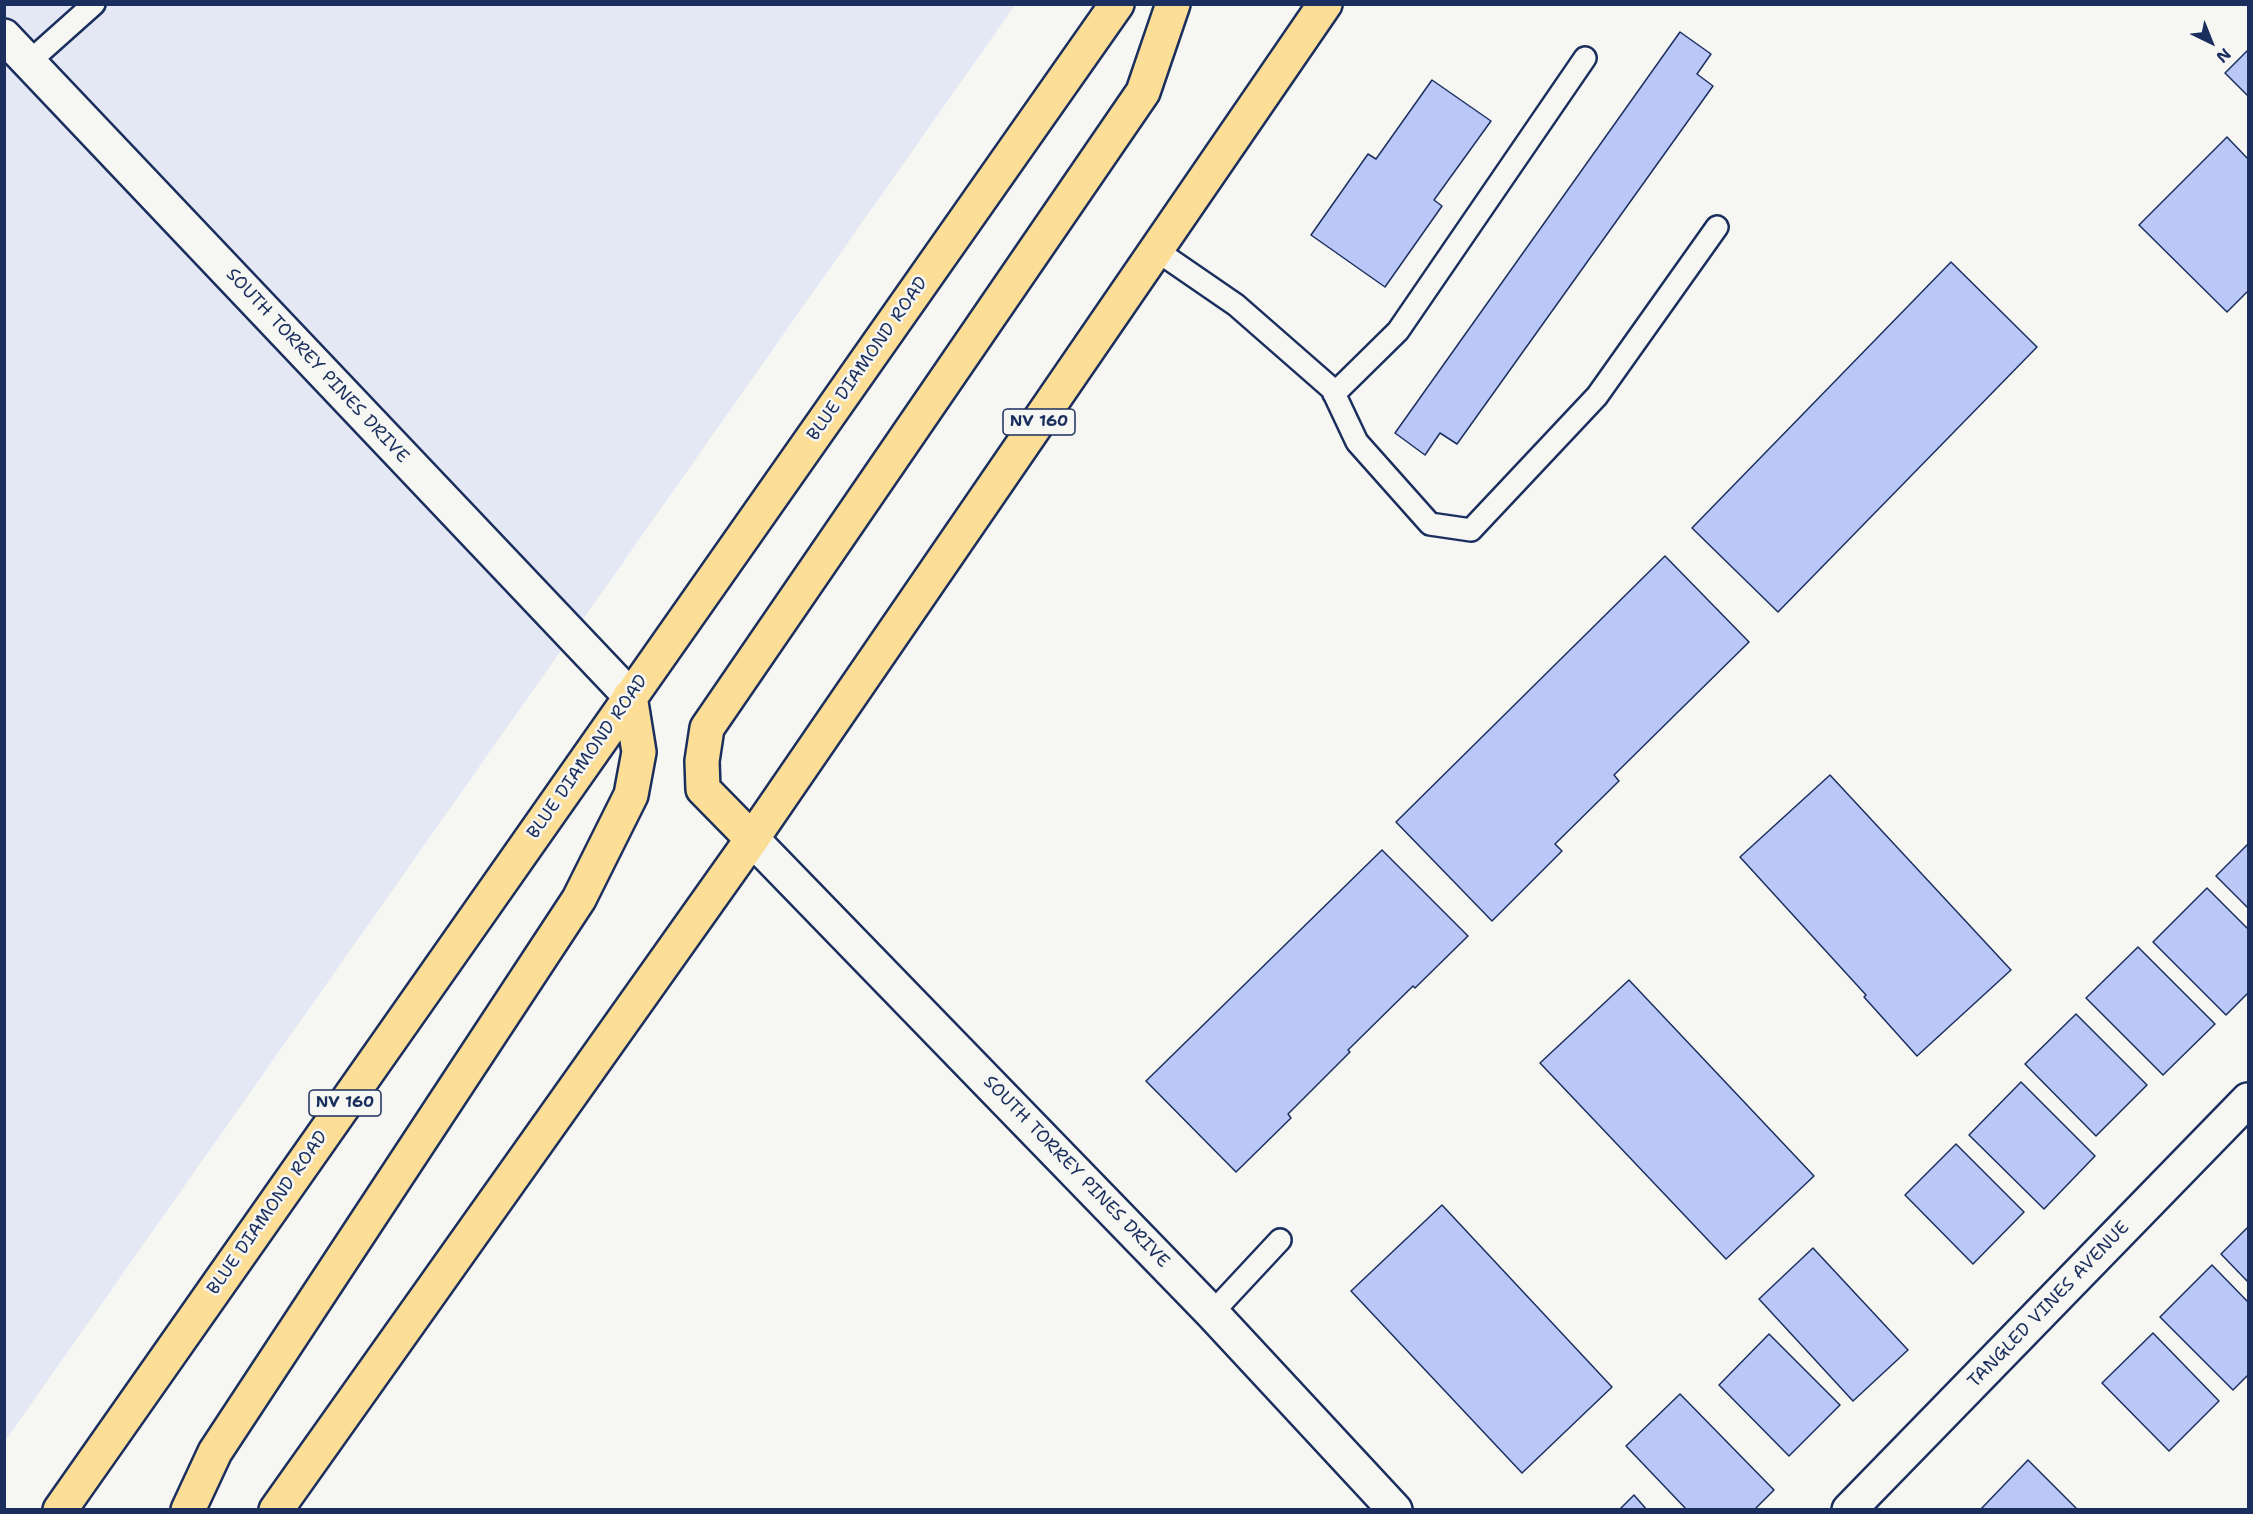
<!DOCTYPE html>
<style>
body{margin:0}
#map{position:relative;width:2253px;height:1514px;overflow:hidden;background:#f6f6f2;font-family:"Shantell Sans",sans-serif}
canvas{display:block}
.frame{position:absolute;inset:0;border:6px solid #1b2f5e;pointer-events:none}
.north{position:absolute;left:2181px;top:12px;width:60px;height:60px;-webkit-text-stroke:4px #f6f6f2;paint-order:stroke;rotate:137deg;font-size:16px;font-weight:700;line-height:24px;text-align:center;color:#1b2f5e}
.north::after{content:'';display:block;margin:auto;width:21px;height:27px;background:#1b2f5e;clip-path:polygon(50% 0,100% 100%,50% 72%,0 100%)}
</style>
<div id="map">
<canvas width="2253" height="1514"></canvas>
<div class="frame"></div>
<div class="north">N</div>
</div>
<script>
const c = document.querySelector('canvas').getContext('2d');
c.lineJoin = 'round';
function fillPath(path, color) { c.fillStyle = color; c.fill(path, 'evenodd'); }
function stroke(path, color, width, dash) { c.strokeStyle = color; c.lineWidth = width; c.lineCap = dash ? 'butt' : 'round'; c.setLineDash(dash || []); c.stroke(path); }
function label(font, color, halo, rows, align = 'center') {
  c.font = font + ' "Shantell Sans",sans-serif'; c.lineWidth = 5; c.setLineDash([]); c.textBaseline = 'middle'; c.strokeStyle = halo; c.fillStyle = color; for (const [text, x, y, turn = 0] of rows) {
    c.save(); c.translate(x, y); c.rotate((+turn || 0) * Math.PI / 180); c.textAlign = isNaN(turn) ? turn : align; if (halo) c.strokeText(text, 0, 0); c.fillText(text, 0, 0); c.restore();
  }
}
const built = new Path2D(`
 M5,5H1015L5,1441Z`);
const building = new Path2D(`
 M1680,32L1711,54L1697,74L1713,86L1457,444L1440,433L1425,455L1395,433Z
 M2248,50V96L2225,73Z
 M1432,80L1491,121L1434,200L1442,206L1385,287L1311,235L1368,154L1376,159Z
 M2227,137L2248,159V291L2227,312L2139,225Z
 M1951,262L2037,347L1778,612L1692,528Z
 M1665,556L1749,642L1614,775L1619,781L1555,844L1562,851L1492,921L1396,822Z
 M1830,775L2011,970L1917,1056L1864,997L1866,995L1740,857Z
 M2248,844V908L2216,876Z
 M1382,850L1468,936L1415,988L1413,986L1348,1050L1350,1052L1288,1114L1291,1118L1236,1172L1146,1081Z
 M2207,888L2248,929V993L2226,1015L2153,942Z
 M2138,947L2215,1024L2163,1075L2086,998Z
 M1629,980L1814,1176L1726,1259L1540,1063Z
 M2076,1014L2147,1085L2096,1136L2025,1064Z
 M2021,1082L2095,1156L2044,1209L1969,1135Z
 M1956,1144L2024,1212L1973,1264L1905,1195Z
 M1442,1205L1612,1387L1522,1473L1351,1291Z
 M2248,1227V1282L2221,1254Z
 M1813,1248L1908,1350L1853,1401L1759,1299Z
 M2212,1265L2248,1302V1375L2233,1390L2160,1317Z
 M2153,1333L2219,1401L2169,1451L2102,1383Z
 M1769,1334L1840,1405L1789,1456L1719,1385Z
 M1680,1394L1774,1490L1754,1510H1687L1626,1446Z
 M2028,1460L2078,1510H1980Z
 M1634,1495L1647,1510H1619Z`);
const lane = new Path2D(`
 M29,62L94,4
 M1156,250L1236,305L1332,389L1357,442L1430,524L1471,530L1597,396L1717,227
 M1334,394L1398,331L1585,58
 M1212,1313L1280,1240`);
const street = new Path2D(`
 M4,36L630,696
 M1849,1510L2248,1100`);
const secondary = new Path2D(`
 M752,839L1212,1313L1395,1510`);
const highway = new Path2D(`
 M752,839L703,789L702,761L707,728L1143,92L1173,4
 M60,1510L1117,4
 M188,1510L215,1452L579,899L631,795L639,752L630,696
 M276,1510L752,839L1325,4`);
const shields = [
 [1039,422,72],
 [345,1103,72]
];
const shieldNames = [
 ["NV 160",1039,422],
 ["NV 160",345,1103]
];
const streetNames = [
 ["BLUE DIAMOND ROAD",868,359,-55],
 ["SOUTH TORREY PINES DRIVE",317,366,47],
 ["BLUE DIAMOND ROAD",588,757,-55],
 ["SOUTH TORREY PINES DRIVE",1076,1172,46],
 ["BLUE DIAMOND ROAD",268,1213,-55],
 ["TANGLED VINES AVENUE",2049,1305,-46]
];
fillPath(built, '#e4e8f4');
fillPath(building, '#b9c8f9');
stroke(building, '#1b2f5e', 1.5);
stroke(lane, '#1b2f5e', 26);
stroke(street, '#1b2f5e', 38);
stroke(secondary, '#1b2f5e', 38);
stroke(highway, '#1b2f5e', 38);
stroke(lane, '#f6f6f2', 21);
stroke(street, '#f6f6f2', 33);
stroke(secondary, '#f6f6f2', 33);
stroke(highway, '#fcde96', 33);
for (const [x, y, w] of shields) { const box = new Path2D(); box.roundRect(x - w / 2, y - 13, w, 26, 4.5); c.fillStyle = '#f6f6f2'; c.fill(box); stroke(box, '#1b2f5e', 1.5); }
label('bold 16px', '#1b2f5e', null, shieldNames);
label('18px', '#1b2f5e', '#f6f6f2', streetNames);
</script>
